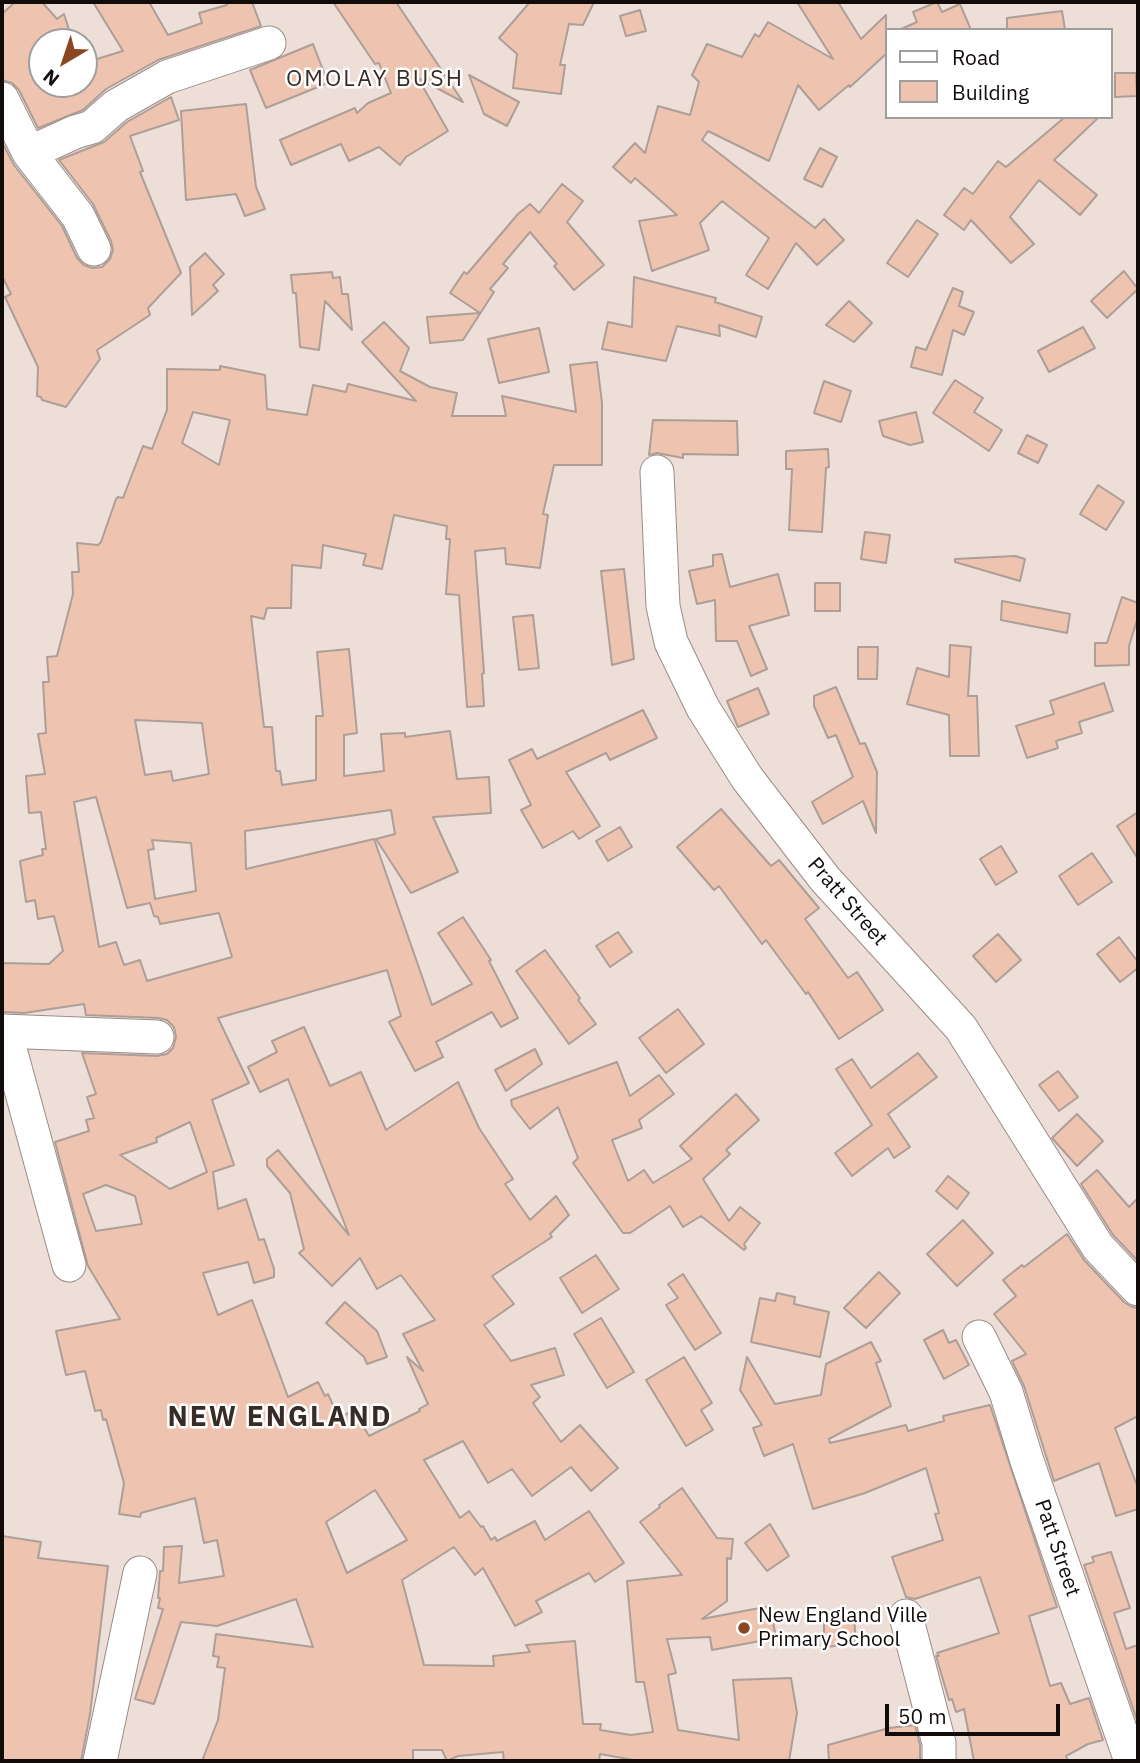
<!DOCTYPE html>
<style>
body{margin:0}
#map{position:relative;width:1140px;height:1763px;overflow:hidden;background:#eeded8;font-family:"IBM Plex Sans",sans-serif}
canvas{display:block}
.frame{position:absolute;inset:0;border:4px solid #110c0a;pointer-events:none}
.legend{position:absolute;left:885px;top:28px;width:228px;height:91px;box-sizing:border-box;background:#fff;border:2px solid #a09e9d;margin:0;padding:9px 12px;list-style:none;font-size:21px;color:#110c0a}
.legend li{display:flex;align-items:center;gap:14px;height:35px}
.legend b{width:35px;border:2px solid #a09e9d}
.north{position:absolute;left:28px;top:28px;width:70px;height:70px;box-sizing:border-box;background:#fff;border:2px solid #a09e9d;border-radius:50%;rotate:219deg;font-size:19px;font-weight:700;line-height:28px;text-align:center;color:#110c0a}
.north::after{content:'';display:block;margin:auto;width:24px;height:32px;background:#8c4521;clip-path:polygon(50% 0,100% 100%,50% 72%,0 100%)}
.scale{position:absolute;left:885px;top:1704px;width:175px;height:32px;box-sizing:border-box;border:4px solid #110c0a;border-top:0;padding-left:9px;font-size:21px;line-height:24px;white-space:nowrap;color:#110c0a;-webkit-text-stroke:5px #fff;paint-order:stroke}
</style>
<div id="map">
<canvas width="1140" height="1763"></canvas>
<div class="frame"></div>
<ul class="legend">
<li><b style="height:9px;background:#fff"></b>Road</li>
<li><b style="height:19px;background:#eec4b1"></b>Building</li>
</ul>
<div class="north">N</div>
<div class="scale">50 m</div>
</div>
<script>
const c = document.querySelector('canvas').getContext('2d');
c.lineJoin = 'round';
function fillPath(path, color) { c.fillStyle = color; c.fill(path, 'evenodd'); }
function stroke(path, color, width, dash) { c.strokeStyle = color; c.lineWidth = width; c.lineCap = dash ? 'butt' : 'round'; c.setLineDash(dash || []); c.stroke(path); }
function label(font, color, halo, rows, align = 'center') {
  c.font = font + ' "IBM Plex Sans",sans-serif'; c.lineWidth = 5; c.setLineDash([]); c.textBaseline = 'middle'; c.strokeStyle = halo; c.fillStyle = color; for (const [text, x, y, turn = 0] of rows) {
    c.save(); c.translate(x, y); c.rotate((+turn || 0) * Math.PI / 180); c.textAlign = isNaN(turn) ? turn : align; if (halo) c.strokeText(text, 0, 0); c.fillText(text, 0, 0); c.restore();
  }
}
const building = new Path2D(`
 M15,2H42L57,19L64,14L73,42H42V84H84V63L123,51L93,2H149L168,35L202,23L199,13L227,5L226,2H252L261,26L158,60L106,89L83,110L38,128L19,90L12,83L2,80V14Z
 M333,2H396L463,102L418,78L448,131L406,157L400,165L379,147L349,161L341,144L291,165L280,140L355,108L357,113L368,103L391,93L379,63L375,64Z
 M530,2H594L583,25L569,24L560,65H565L561,94L513,88L517,54L499,38Z
 M797,2H838L861,39L886,15V54L850,87L849,85L819,110L798,85L769,161L708,131L702,140L815,228L824,219L844,240L817,265L796,243L768,289L746,275L769,238L722,201L700,223L709,250L652,271L639,221L677,215L635,178L631,183L613,167L635,143L645,153L658,106L690,115L699,82L692,75L707,44L742,57L755,34L759,37L768,22L833,59Z
 M937,2L942,12L960,4L971,30H899L917,22L913,12Z
 M640,10L646,31L626,36L620,16Z
 M1062,11L1065,30H1007V18Z
 M313,44L328,83L266,108L250,70Z
 M1115,73H1136L1137,96L1115,97Z
 M469,75L519,102L507,126L484,114Z
 M171,97L179,120L130,136L143,171L140,172L181,273L148,308L150,315L97,350L100,359L66,407L42,400L41,397L37,396L38,367L5,297L11,294L2,276V142L14,165L62,226L77,258L84,265L92,268L102,267L110,259L113,250L111,241L93,204L59,160L104,142L127,122Z
 M246,104L256,187L265,209L245,216L236,194L186,200L181,111Z
 M1065,117H1099L1054,160L1097,195L1080,215L1039,180L1010,217L1034,244L1011,263L971,220L964,230L944,215L964,188L973,194L998,161L1006,167Z
 M820,148L837,157L822,187L804,179Z
 M562,184L583,201L567,222L604,265L574,290L554,266L557,264L530,232L503,264L508,268L490,289L494,292L463,340L430,343L427,317L480,313L450,293L464,272L467,274L518,214L530,204L539,213Z
 M917,220L938,234L908,277L887,263Z
 M205,253L224,274L213,285L218,291L192,315L190,267Z
 M1124,271L1138,289L1107,318L1091,301Z
 M332,272L333,278L340,277L342,294H348L352,330L325,301L319,350L300,347L296,293H293L291,275Z
 M634,277L716,298L715,302L762,317L756,337L719,325L720,336L677,326L666,361L602,349L608,322L632,327Z
 M953,288L963,292L959,306L974,312L964,335L953,330L942,375L911,367L916,347L926,350Z
 M849,301L872,323L854,342L826,325Z
 M384,322L409,348L400,371L430,387L457,393L452,416H506L502,396L576,412L570,365L597,362L602,403V465H554L543,514L548,515L540,568L506,564L505,548L475,551L484,673L482,674L484,706L467,707L459,595L446,594L450,539H446L447,526L394,515L382,569L363,565L366,554L323,545L321,568L292,565L291,608H267L264,619L251,616L264,727H272L276,771H280L282,785L316,780V716H323L317,652L349,649L357,733L344,735V776L384,771L381,734L405,733V737L450,731L457,779L489,777L491,813L433,817L458,872L411,893L376,839L395,834L391,810L245,831L246,869L374,839L432,1005L472,984L438,933L463,917L491,960L489,961L518,1018L501,1027L492,1012L436,1042L443,1057L415,1071L389,1022L401,1016L387,970L218,1018L249,1083L212,1100L234,1165L213,1172L218,1209L246,1199L259,1240L264,1239L274,1269V1277L254,1283L248,1262L203,1273L218,1315L252,1300L288,1397L318,1382L325,1396L328,1394L339,1418L354,1410L369,1436L420,1411L419,1409L428,1404L407,1357L423,1371L403,1334L435,1320L401,1275L377,1289L360,1258L332,1286L299,1253L304,1249L290,1193L267,1166V1159L278,1150L349,1235L288,1079L260,1092L248,1067L277,1052L272,1041L304,1027L330,1086L361,1072L386,1130L458,1082L479,1128L513,1179L505,1184L530,1220L556,1196L569,1215L550,1234L552,1237L492,1276L514,1304L484,1325L511,1361L555,1348L564,1375L531,1385L540,1397L533,1403L561,1442L580,1425L618,1468L591,1491L571,1467L532,1496L512,1469L488,1483L463,1441L424,1460L460,1518L469,1511L481,1527L483,1526L491,1540L495,1537L497,1541L535,1521L545,1540L589,1511L624,1563L595,1582L589,1573L536,1601L542,1612L515,1626L483,1568L475,1575L454,1547L402,1580L424,1665L494,1666L493,1656L530,1652L526,1645L575,1641L583,1724H601L600,1730L631,1735L653,1732L644,1682H636L627,1581L682,1575L640,1522L660,1507L659,1505L682,1488L717,1538L733,1539L731,1559L727,1558V1601L702,1619L770,1606L776,1638L712,1650L710,1637L667,1639L676,1673L668,1675L678,1730L739,1740L733,1680L791,1678L797,1713L789,1761H639L600,1754L599,1761H504L503,1752L458,1756L447,1761L442,1750H413V1761H202L218,1720L225,1668L217,1667L219,1657L213,1656L216,1634L313,1647L296,1599L217,1626L181,1622L154,1704L135,1699L163,1609L158,1608L160,1598H158L160,1571H163L164,1547L182,1546L179,1583L224,1576L217,1540L204,1543L195,1498L141,1513L140,1517L119,1514L124,1483L106,1419L103,1420L101,1410L95,1411L85,1371L66,1375L56,1331L120,1319L88,1266L55,1142L89,1131L86,1120L94,1118L87,1097L96,1094L82,1053L157,1056L167,1054L173,1048L176,1037L174,1027L167,1020L158,1018L86,1015L84,1004L24,1013L2,1012V963L49,964L63,951L54,916L38,919L35,900L26,902L20,861L43,855L42,849H46L41,812L29,813L26,776L45,774L38,734L46,733L43,682H49L47,657L57,656L73,594L72,572H79L77,543L98,545L101,542L116,499L118,497L123,498L143,446L152,449L167,410V369L220,370V366L265,375L267,409L307,415L313,385L346,392L348,384L416,401L362,342ZM193,412L230,420L219,465L182,443ZM135,720L202,723L209,774L173,781L171,771L145,775ZM96,797L127,908L150,903L154,916L158,917L160,924L219,913L232,957L147,981L140,960L124,965L116,942L99,947L74,802ZM152,840L191,843L196,891L155,899L148,850L154,849ZM190,1122L207,1172L170,1189L120,1155L157,1142L156,1138ZM106,1185L135,1196L142,1224L96,1231L83,1194ZM375,1490L407,1540L347,1573L326,1522Z
 M1083,327L1095,348L1049,372L1038,351Z
 M539,328L549,372L499,383L488,339Z
 M955,380L983,398L974,412L1002,430L989,451L933,413Z
 M824,381L851,391L841,422L814,413Z
 M916,412L923,442L910,445L883,436L879,421Z
 M653,420L737,421L738,455L683,454V458L657,453L649,455Z
 M1027,435L1047,445L1038,463L1018,453Z
 M828,449L829,467L826,468L822,532L789,530L792,469H786V451Z
 M1098,485L1124,502L1106,530L1080,514Z
 M865,532L890,535L886,563L861,559Z
 M722,554L730,587L778,574L789,615L749,626L767,669L751,676L737,641H716L715,600L697,604L689,571L713,566V555Z
 M1015,556L1025,559L1020,581L955,562V559Z
 M624,569L634,659L612,665L601,571Z
 M815,583H840V611H815Z
 M1122,597L1138,603V617L1129,646V665L1095,666V643H1107Z
 M1002,601L1070,614L1067,633L1001,620Z
 M533,615L539,668L519,670L513,617Z
 M950,645L971,647L968,696H977L979,756H950L949,715L907,704L917,668L949,677Z
 M858,647H878L877,679H858Z
 M1104,683L1113,711L1079,722L1082,733L1056,741L1058,748L1027,758L1016,726L1054,714L1050,701Z
 M836,687L860,744L865,743L877,772L876,833L863,801L823,824L812,802L853,777L836,735L828,738L814,706V696Z
 M758,688L769,714L738,727L727,701Z
 M643,710L657,738L610,760L606,753L566,772L600,826L579,839L573,831L543,848L521,810L531,805L509,760L532,749L537,759Z
 M721,809L771,866L779,860L819,908L805,919L848,978L857,972L883,1010L839,1039L808,992L806,994L766,940L762,944L719,886L714,890L677,847Z
 M1138,812V859L1117,826Z
 M620,827L632,847L608,861L596,841Z
 M1001,846L1017,872L996,885L980,859Z
 M1092,853L1112,882L1078,905L1059,876Z
 M618,932L632,952L610,967L596,946Z
 M998,934L1021,960L996,982L973,956Z
 M1119,937L1138,962V968L1120,982L1097,954Z
 M545,950L580,998L578,1000L596,1024L569,1044L516,971Z
 M678,1009L704,1044L666,1073L639,1038Z
 M535,1049L542,1064L506,1091L495,1070Z
 M918,1053L937,1077L888,1114L910,1147L894,1158L888,1148L852,1176L835,1153L872,1125L836,1069L852,1059L871,1088Z
 M617,1062L630,1096L659,1075L674,1094L639,1120L642,1128L612,1140L628,1181L644,1170L653,1183L692,1159L680,1146L736,1094L759,1120L726,1150L730,1154L703,1179L729,1221L740,1207L760,1223L744,1244L746,1248L744,1250L701,1216L683,1227L670,1206L630,1233H623L573,1163L578,1158L558,1107L530,1129L512,1106L511,1100Z
 M1058,1071L1078,1097L1059,1111L1039,1085Z
 M1077,1114L1103,1141L1077,1166L1052,1138Z
 M1097,1170L1129,1207L1138,1198V1261L1113,1235L1081,1184Z
 M948,1176L969,1193L957,1209L936,1191Z
 M963,1220L993,1253L957,1286L927,1254Z
 M1067,1234L1084,1260L1124,1302L1132,1307L1138,1308V1416L1115,1428L1138,1488V1509L1116,1516L1099,1463L1054,1481L1024,1386L1012,1361L1026,1354L994,1314L1016,1296L1003,1280L1022,1265L1024,1267Z
 M596,1255L619,1289L582,1313L560,1278Z
 M879,1272L900,1293L866,1328L844,1308Z
 M683,1274L721,1333L695,1350L666,1305L678,1298L668,1284Z
 M777,1293L795,1297L794,1304L829,1312L820,1357L751,1342L760,1298L775,1301Z
 M345,1302L377,1331L387,1357L367,1364L364,1357L326,1323Z
 M601,1318L634,1372L607,1388L574,1334Z
 M943,1330L949,1343L956,1340L969,1365L944,1379L924,1340Z
 M871,1342L881,1361L876,1363L891,1406L829,1439L830,1443L906,1425L908,1431L944,1421L943,1416L990,1405L1057,1607L1029,1616L1050,1686L1061,1683L1070,1704L1089,1698L1103,1740L1088,1744L1066,1756L1068,1761H974L964,1709L956,1712L952,1699L949,1700L936,1656H939L937,1653L999,1633L980,1577L915,1599L906,1597L892,1557L943,1540L935,1514L939,1513L926,1468L865,1493L813,1509L793,1444L764,1456L753,1428L762,1425L740,1390L747,1357L775,1404L821,1395L826,1364Z
 M684,1357L712,1403L701,1410L713,1430L686,1446L646,1380Z
 M770,1524L789,1556L767,1571L745,1543Z
 M2,1536L41,1542L38,1558L108,1566L90,1714L81,1761H2Z
 M1111,1552L1130,1608L1114,1613L1126,1649L1138,1645V1723L1084,1565L1094,1562L1092,1557Z
 M824,1614L854,1616L856,1644L824,1647Z
 M915,1725L920,1745V1761H829L828,1745L889,1728Z`);
const minor = new Path2D(`
 M2,99L29,153L78,216L94,249
 M29,153L75,132L92,127L116,106L167,77L269,43
 M657,472L663,606L671,642L703,708L747,778L825,879L961,1028L1098,1247L1138,1289
 M2,1031L157,1037
 M5,1031L69,1265
 M979,1337L1006,1392L1027,1461L1131,1761
 M906,1616L939,1743V1761
 M100,1761L140,1573`);
const markers = [
 [744,1628,7,"#8c4521"]
];
const streetNames = [
 ["Pratt Street",847,902,49],
 ["Patt Street",1057,1548,71]
];
const poiNames = [
 ["New England Ville",758,1616],
 ["Primary School",758,1640]
];
const neighbourhoodNames = [
 ["OMOLAY BUSH",375,79]
];
const districtNames = [
 ["NEW ENGLAND",280,1418]
];
fillPath(building, '#eec4b1');
stroke(building, '#ad9e98', 2);
stroke(minor, '#9a8c86', 35);
stroke(minor, '#fff', 33);
for (const [x, y, r, color] of markers) { const dot = new Path2D(); dot.arc(x, y, r, 0, 2 * Math.PI); c.fillStyle = color; c.fill(dot); stroke(dot, '#fff', 2.5); }
label('21px', '#110c0a', '#fff', streetNames);
label('21px', '#110c0a', '#fff', poiNames, 'left');
c.letterSpacing = '2px';
label('23px', '#382c27', '#fff', neighbourhoodNames);
c.letterSpacing = '0px';
c.letterSpacing = '2px';
label('bold 28px', '#382c27', '#fff', districtNames);
c.letterSpacing = '0px';
</script>
